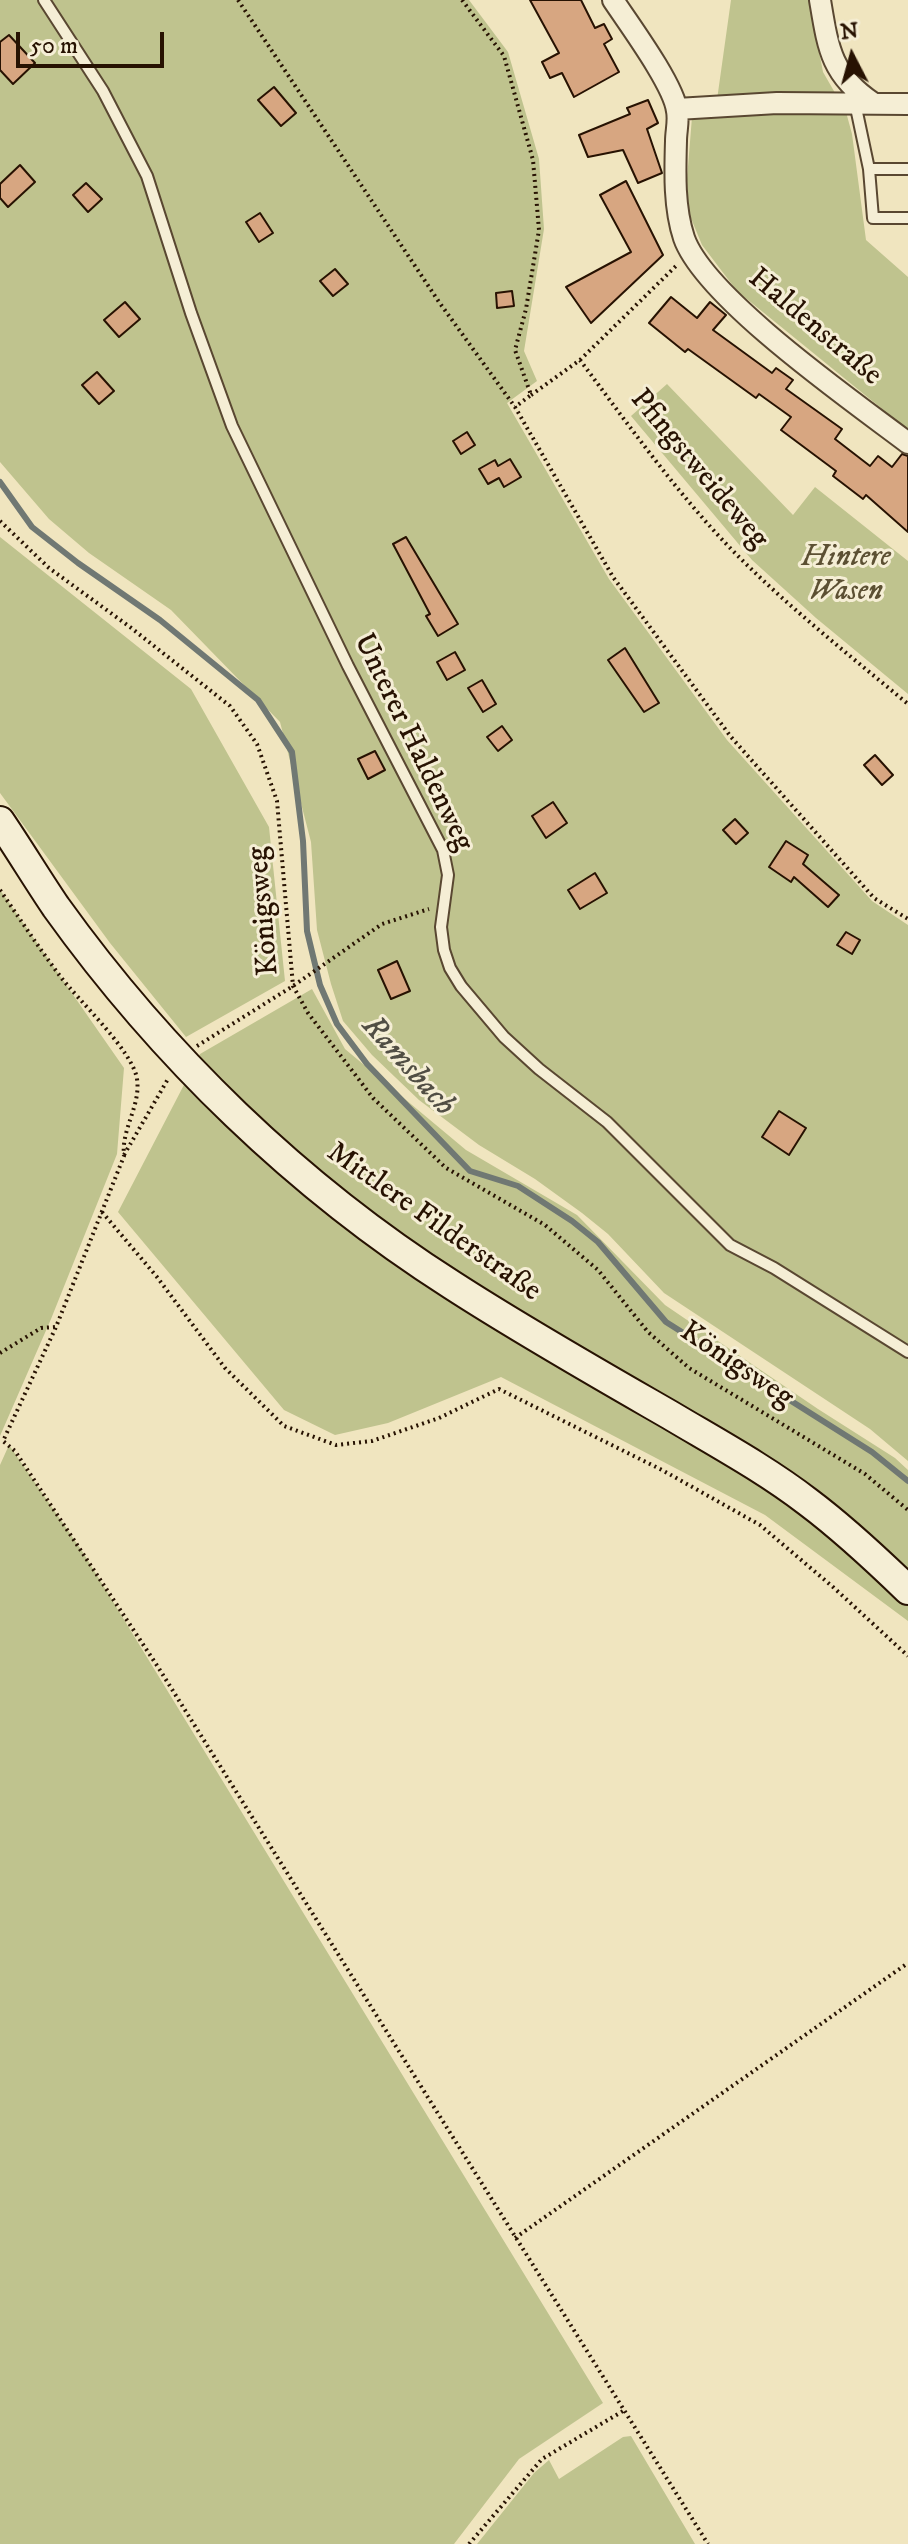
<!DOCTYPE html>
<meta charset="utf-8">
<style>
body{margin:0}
#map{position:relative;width:908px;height:2544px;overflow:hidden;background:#f0e5bf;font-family:"IM FELL DW Pica",serif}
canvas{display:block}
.north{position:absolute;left:812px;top:16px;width:80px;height:80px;-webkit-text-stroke:6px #f5eed5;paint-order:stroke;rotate:354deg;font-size:22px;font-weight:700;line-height:32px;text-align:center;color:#271202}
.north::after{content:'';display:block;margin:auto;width:28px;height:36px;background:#271202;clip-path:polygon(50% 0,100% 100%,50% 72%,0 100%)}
.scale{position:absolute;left:16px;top:32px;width:148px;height:36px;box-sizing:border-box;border:4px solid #271202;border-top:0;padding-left:10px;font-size:24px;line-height:28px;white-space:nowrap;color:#271202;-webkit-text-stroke:6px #f5eed5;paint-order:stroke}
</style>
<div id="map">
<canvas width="908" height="2544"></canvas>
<div class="north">N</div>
<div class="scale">50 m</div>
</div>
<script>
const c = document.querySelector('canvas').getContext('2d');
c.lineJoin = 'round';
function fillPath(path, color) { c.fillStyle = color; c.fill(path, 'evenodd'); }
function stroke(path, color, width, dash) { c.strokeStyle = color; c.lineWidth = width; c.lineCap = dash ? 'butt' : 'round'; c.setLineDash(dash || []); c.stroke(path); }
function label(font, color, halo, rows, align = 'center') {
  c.font = font + ' "IM FELL DW Pica",serif'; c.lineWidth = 6; c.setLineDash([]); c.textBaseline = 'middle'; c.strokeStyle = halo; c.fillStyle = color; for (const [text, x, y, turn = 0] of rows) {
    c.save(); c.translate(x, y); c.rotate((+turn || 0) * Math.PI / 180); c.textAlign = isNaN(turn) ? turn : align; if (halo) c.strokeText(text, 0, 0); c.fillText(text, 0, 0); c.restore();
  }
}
const green = new Path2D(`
 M0,0H469L508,52L539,159L544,229L524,351L537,381L507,403L609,579L727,740L872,901L908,925V1461L870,1429L664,1293L608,1234L582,1213L535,1179L479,1145L419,1100L372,1055L343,1021L331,984L317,930L311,842L280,722L171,610L89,553L49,519L0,462Z
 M731,0H809L823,72L846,112L852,134L866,240L908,277V430L737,291L702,245L688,211L687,179L692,117L715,114Z
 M667,384L793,515L815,487L908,561V694L816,618L752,560L631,416Z
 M0,537L191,689L269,827L285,981L186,1037L110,943L0,793Z
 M0,890L124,1068L117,1154L51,1319L0,1436Z
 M312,989L345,1049L466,1150L577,1215L665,1305L818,1409L895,1458L908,1470V1621L765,1515L501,1377L388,1423L335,1435L284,1410L118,1212L200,1054Z
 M9,1445L82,1551L603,2403L519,2459L454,2544H0V1465Z
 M631,2436L695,2544H477L534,2473L549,2460L559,2479L623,2437Z`);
const stream = new Path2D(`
 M0,482L32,527L78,563L160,620L258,700L292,752L303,841L307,931L320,985L337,1024L367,1064L470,1171L518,1186L572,1221L598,1242L666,1322L872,1452L908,1481`);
const building = new Path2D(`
 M530,0H581L595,28L604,24L612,39L604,44L619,72L574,97L562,73L550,78L542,62L559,53Z
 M9,35L35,63L13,84L0,70V42Z
 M274,87L296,113L281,126L258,100Z
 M648,100L658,123L647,129L662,173L638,183L623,150L588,157L579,135L630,114L627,108Z
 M20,165L35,182L8,207L0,198V184Z
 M626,181L663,255L591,323L566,287L631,252L600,195Z
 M86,183L102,199L88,212L73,195Z
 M260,213L273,233L259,242L246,222Z
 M335,269L348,284L333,296L320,281Z
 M512,291L514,306L497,308L496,293Z
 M671,297L697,318L710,302L726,315L713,330L772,373L776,368L793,380L786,389L842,429L835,439L870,466L878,456L892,467L902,454L908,456V532L866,495L863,499L833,476L836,471L781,430L791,417L759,394L756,398L688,349L685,352L649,323Z
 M125,302L140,319L119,337L104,320Z
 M97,372L114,391L99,404L82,385Z
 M467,432L475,445L461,454L453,441Z
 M510,459L521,477L504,487L499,478L488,484L479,469L495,460L498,466Z
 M406,537L458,624L438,636L426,616L430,614L393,544Z
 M625,648L659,703L644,712L608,660Z
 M455,652L465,670L447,680L437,662Z
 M482,680L496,704L483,712L468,688Z
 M502,726L512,740L498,751L487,737Z
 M375,751L385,770L368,779L358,759Z
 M875,755L893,775L882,785L864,765Z
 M553,802L567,823L546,838L532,816Z
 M735,819L748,833L736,844L723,830Z
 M786,841L808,855L803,864L839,895L828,907L794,877L791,882L769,867Z
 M595,873L607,893L580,909L568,890Z
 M846,932L860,940L852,954L837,945Z
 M397,961L410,991L391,999L378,970Z
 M779,1111L806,1128L789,1155L762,1137Z`);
const path = new Path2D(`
 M238,0L439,302L515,407L613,577L731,737L874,898L908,919
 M462,0L504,56L533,160L539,230L526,309L515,350L531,395L515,407
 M580,360L678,264
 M531,395L580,360C624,419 667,479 716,533C774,596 842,649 908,704
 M0,521L49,568L130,627L230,706L257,744L277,801L293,986L308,1013L373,1098L446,1168L545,1225L598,1270L648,1332L689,1368L865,1474L908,1510
 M0,890C20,919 39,948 60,976C78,1000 133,1051 137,1079C141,1106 121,1129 124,1156L56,1327L3,1441L15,1451L158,1667L708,2544
 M197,1046L293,986L382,924L429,909
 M124,1155L168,1079
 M102,1212L157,1277L225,1368L284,1426L336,1445L372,1441L439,1418L499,1389L662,1470L760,1525L833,1587L908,1656
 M0,1353L41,1328L55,1327
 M515,2238L908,1963
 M469,2544L542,2459L623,2411`);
const lane = new Path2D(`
 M44,0L103,91L147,176L191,313L232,426L348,666L443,850L448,875L441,927L444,950L450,968L461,986L504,1037L539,1069L607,1122L730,1245L774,1268L908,1352
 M855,103L869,169H908
 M869,169L873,218H908`);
const street = new Path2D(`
 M613,0C629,24 674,85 677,111C679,121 676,131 676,141C675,173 674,208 684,238C705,298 854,402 908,443
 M820,0C828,48 831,75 873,103
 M677,109L777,103L908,104`);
const secondary = new Path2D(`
 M0,821C19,849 37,879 56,907C162,1055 298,1187 452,1285C523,1331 597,1373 670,1415C717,1443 765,1469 808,1502C844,1529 876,1559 908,1590`);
const streetNames = [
 ["Haldenstraße",814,328,40],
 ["Pfingstweideweg",698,470,50],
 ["Unterer Haldenweg",412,743,64],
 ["Königsweg",265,911,-95],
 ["Mittlere Filderstraße",433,1223,35],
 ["Königsweg",736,1366,34]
];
const parkNames = [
 ["Hintere",846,559],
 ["Wasen",846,593]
];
const waterNames = [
 ["Ramsbach",407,1067,48]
];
fillPath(green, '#bfc38e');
stroke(stream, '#707873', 6);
fillPath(building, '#d7a681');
stroke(building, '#271202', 2);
stroke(lane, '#594731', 14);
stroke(street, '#594731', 24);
stroke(secondary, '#271202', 32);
stroke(path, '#271202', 4, [2, 4]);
stroke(lane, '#f5eed5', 10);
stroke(street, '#f5eed5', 20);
stroke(secondary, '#f5eed5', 28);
label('30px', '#271202', '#f5eed5', streetNames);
label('italic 30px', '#5c5033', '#f5eed5', parkNames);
label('italic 32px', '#514e44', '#f5eed5', waterNames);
</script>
